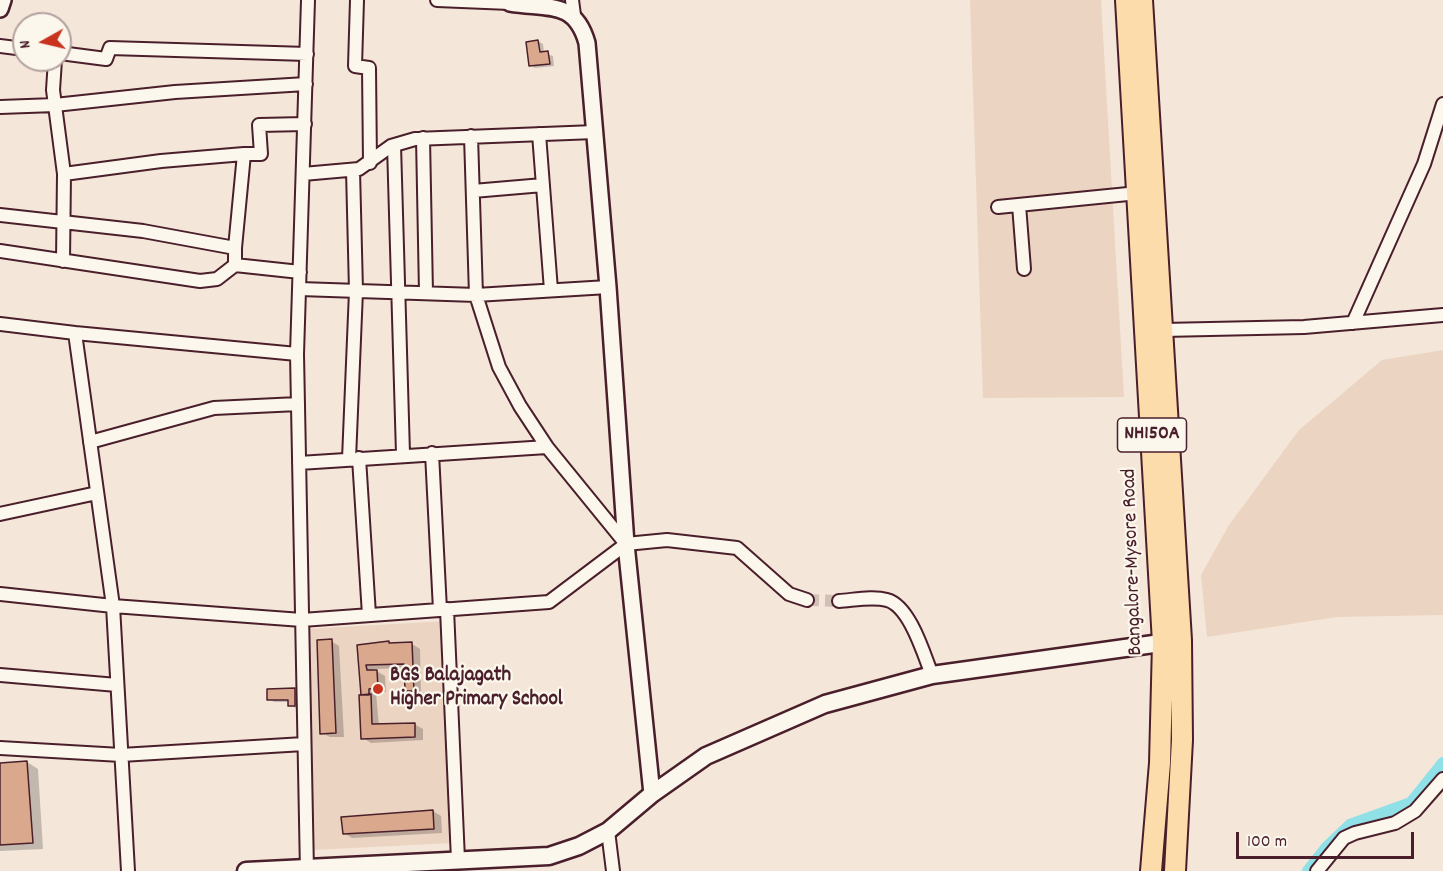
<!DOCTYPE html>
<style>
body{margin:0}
#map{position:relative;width:1443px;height:871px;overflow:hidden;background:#f4e7d9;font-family:Dekko,sans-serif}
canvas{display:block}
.north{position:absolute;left:12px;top:12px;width:60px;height:60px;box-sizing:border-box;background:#fbf7ec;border:2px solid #b4a19f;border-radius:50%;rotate:262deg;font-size:16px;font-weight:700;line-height:24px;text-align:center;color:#4a1f2b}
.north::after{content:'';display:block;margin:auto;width:21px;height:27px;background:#c8321e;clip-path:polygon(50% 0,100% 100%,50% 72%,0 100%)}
.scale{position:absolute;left:1236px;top:832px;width:178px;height:27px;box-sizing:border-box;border:3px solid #4a1f2b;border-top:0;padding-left:8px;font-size:18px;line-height:21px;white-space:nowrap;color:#4a1f2b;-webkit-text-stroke:4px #fbf7ec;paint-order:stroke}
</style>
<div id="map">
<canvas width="1443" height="871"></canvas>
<div class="north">N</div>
<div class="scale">100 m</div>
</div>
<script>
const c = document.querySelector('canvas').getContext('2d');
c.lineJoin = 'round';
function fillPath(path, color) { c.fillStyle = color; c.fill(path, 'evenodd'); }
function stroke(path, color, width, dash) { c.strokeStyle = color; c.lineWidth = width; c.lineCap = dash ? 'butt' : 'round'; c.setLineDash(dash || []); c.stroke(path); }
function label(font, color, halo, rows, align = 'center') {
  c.font = font + ' Dekko,sans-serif'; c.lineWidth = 4.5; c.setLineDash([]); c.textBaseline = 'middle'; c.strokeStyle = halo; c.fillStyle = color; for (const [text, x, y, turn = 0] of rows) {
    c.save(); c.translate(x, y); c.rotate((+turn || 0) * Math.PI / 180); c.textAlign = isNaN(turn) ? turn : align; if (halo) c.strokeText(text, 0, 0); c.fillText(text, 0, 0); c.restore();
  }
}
const built = new Path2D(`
 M970,0H1101L1124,397L983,398Z
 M1443,350V615L1337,617L1207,637L1201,575L1229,525L1299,430L1382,360Z
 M445,621L453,843L313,850L307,629Z`);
const shadow = new Path2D(`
 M538,41L543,44L544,53L553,56L554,66L535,68L530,65Z
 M331,641L339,646L344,737H330L322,733Z
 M412,644L420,649L421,694L407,690L406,668L373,669L385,676L386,692L376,693L379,726L414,724L423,729V740L371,743L363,738L359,646Z
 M294,690L299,693V708H295L289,702H274L269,699Z
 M27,762L38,769L43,849L0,851V764Z
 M433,811L441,816L442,833L352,838L344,833Z`);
const canal = new Path2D(`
 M1308,871L1327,847L1350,825L1411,803L1443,763`);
const building = new Path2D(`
 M538,40L540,52L548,51L550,64L529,66L526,42Z
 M332,639L336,733L320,734L317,640Z
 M389,641V643L412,642L414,691H405L404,664L366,665L367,670H377L378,688L369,689V695H361L357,645Z
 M295,688V706H288V700H267V689Z
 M371,694L372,724L415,723V737L361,739L359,695Z
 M27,761L33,843L0,845V763Z
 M433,810L434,829L343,834L341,817Z`);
const minorTunnel = new Path2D(`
 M807,600L839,601`);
const minor = new Path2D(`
 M357,0L355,66L369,68L370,163
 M437,0L510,3
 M572,0L574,15
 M0,46L24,49
 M60,53L106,59L110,48L307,54
 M55,60L53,90L64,174L63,261
 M0,107L55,105L175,92L306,84
 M539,134L551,290
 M471,136L476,295L499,367L520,406L547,447L626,544
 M423,138L426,293
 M394,145L403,454
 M64,174L161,161L244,154
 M303,174L359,169L391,146L415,139L595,132
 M473,191L543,185
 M1019,205L1024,269
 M998,207L1138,193
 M0,215L143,231L235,248V265L300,272
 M235,248L244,154H261L259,125L305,124
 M0,251L200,281L217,279L235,265
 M300,289L476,295L608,287
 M1353,323L1424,164L1443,104
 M0,324L75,333
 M1163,330L1304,327L1443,315
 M90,442L214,408L298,404
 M432,453L440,610
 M359,458L369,615
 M349,459L356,291L353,170
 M299,463L547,447
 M0,514L97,493
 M0,594L113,606L302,620L549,602L626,544L667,540L737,548L789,594L807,600
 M839,601C854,600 873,596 887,600C910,606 924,655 932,675
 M447,609L458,860
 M0,675L117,685
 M0,748L121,755L304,744
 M608,831L613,871
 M128,871L113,606L75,333L297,354
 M307,871L297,354L308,0
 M1317,871L1344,838L1355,833L1395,823L1415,811L1443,779`);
const tertiary = new Path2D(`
 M506,0L510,3C548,9 575,0 587,43L608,287L626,544L652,794
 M0,9L3,0`);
const secondary = new Path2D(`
 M246,871L549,856L579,846L608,831L652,794L706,756L825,704L932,675L1175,641`);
const trunk = new Path2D(`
 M1126,0L1163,643L1160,763L1151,871
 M1142,0L1181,640L1182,740L1175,871`);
const markers = [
 [378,689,6,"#c8321e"]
];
const shields = [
 [1152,435,69]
];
const shieldNames = [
 ["NH150A",1152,435]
];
const streetNames = [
 ["Bangalore-Mysore Road",1134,562,-92]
];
const poiNames = [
 ["BGS Balajagath",390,677],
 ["Higher Primary School",390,701]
];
fillPath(built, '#ecd4c2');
fillPath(shadow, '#0003');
stroke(canal, '#8fe0e7', 12);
fillPath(building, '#daa88d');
stroke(building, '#4a1f2b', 1.5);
stroke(minorTunnel, '#d2bfb6', 12, [12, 6]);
stroke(minor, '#4a1f2b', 16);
stroke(tertiary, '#4a1f2b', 20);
stroke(secondary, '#4a1f2b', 21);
stroke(trunk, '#4a1f2b', 24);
stroke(minor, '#fbf7ec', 12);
stroke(tertiary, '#fbf7ec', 15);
stroke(secondary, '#fbf7ec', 16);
stroke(trunk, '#fddcac', 20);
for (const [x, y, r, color] of markers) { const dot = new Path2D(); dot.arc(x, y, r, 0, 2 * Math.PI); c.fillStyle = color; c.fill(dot); stroke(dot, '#fbf7ec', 2); }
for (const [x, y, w] of shields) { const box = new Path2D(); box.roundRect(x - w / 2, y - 17, w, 34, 4.5); c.fillStyle = '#fbf7ec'; c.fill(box); stroke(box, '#4a1f2b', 1.5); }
label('bold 20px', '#4a1f2b', null, shieldNames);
label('21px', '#4a1f2b', '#fbf7ec', streetNames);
label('bold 21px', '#4a1f2b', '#fbf7ec', poiNames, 'left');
</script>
